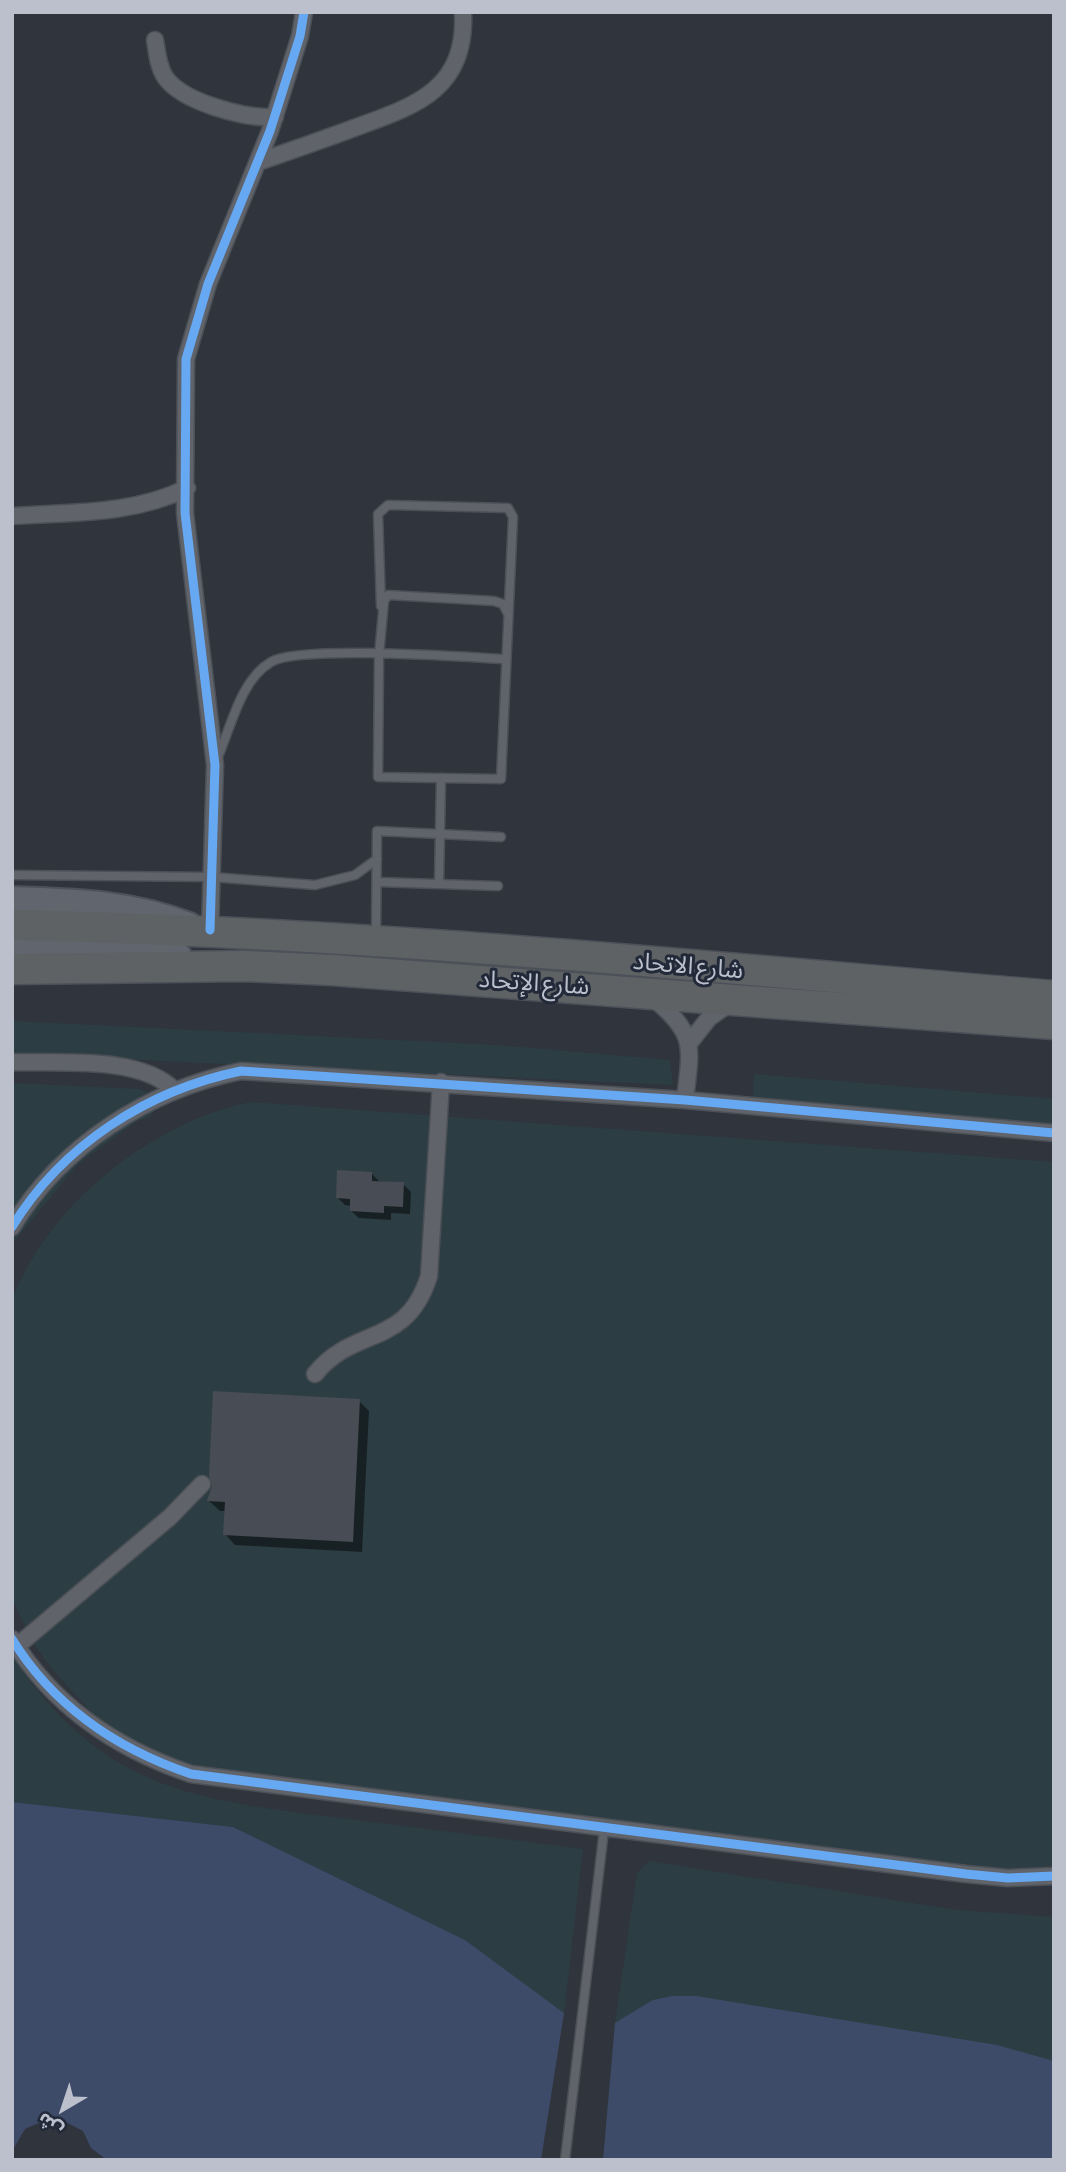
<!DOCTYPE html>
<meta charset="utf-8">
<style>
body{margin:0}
#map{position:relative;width:1066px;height:2172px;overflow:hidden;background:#2f343d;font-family:"Asap Condensed","Noto Sans Arabic",sans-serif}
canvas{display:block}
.frame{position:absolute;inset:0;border:14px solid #bbc0cc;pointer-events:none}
.north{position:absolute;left:28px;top:2074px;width:70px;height:70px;-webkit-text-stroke:5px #222939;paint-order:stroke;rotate:219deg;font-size:19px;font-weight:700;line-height:28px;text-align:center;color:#bbc0cc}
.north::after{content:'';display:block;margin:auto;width:24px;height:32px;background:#bbc0cc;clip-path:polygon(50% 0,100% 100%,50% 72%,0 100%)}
</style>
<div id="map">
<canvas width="1066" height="2172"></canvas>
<div class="frame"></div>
<div class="north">ش</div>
</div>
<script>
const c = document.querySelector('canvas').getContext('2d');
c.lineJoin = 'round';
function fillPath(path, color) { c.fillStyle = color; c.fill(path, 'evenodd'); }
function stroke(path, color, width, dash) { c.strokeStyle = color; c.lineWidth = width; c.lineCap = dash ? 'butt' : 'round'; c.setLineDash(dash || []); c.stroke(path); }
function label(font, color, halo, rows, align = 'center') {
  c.font = font + ' "Asap Condensed","Noto Sans Arabic",sans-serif'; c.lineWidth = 6; c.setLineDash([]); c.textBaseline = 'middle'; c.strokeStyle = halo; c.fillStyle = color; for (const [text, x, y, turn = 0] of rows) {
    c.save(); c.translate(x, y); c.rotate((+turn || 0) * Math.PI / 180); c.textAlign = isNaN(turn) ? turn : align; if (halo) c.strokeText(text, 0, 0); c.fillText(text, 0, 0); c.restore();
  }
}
const green = new Path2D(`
 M12,1021L497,1045L670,1060L673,1085L12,1054Z
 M754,1074L1054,1099V1140L752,1115Z
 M12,1083L140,1089L154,1095L158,1107L148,1118L137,1121L77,1165L12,1244Z
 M251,1102L1054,1162V1879L230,1779L155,1755L111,1729L92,1713L51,1668L34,1644L12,1599V1301C47,1205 152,1122 251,1102Z
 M12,1656C107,1796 201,1800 356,1820C432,1830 507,1839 583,1849L564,2013L465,1940L233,1827L12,1802Z
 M649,1861L957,1910L1054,1917V2160H603L615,2023L637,1873Z`);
const water = new Path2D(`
 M12,1802L233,1827L465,1940L564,2013L541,2160H107L91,2148L83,2131L54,2116L25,2129L12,2151Z
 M672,1996H696L997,2045L1054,2061V2160H603L615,2023L653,2000Z`);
const shadow = new Path2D(`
 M372,1174L379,1181L403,1184L411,1192L410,1214L391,1213V1220L359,1218L351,1211L352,1206L345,1205L338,1198Z
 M359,1401L369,1411L362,1552L235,1545L225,1534L226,1511H220L209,1501Z`);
const building = new Path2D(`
 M337,1170L372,1172V1181L404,1182L403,1207L384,1206V1213L350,1211V1199L336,1198Z
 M213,1391L360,1399L353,1542L223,1535L225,1502L207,1501L212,1486L209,1476Z`);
const lane = new Path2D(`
 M381,606L378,514L388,505L508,508L513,517L501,779L378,777L379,655L384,601L388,595L494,601L503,604L507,612
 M217,759C231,728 240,680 271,662C298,645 464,657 505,659
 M12,875L212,877L315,885L355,875L377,859
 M377,882L498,886
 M439,884L441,778
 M376,935L377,831L501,837
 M565,2160L604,1830`);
const street = new Path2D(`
 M155,40C157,52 158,66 165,77C182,102 245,119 275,117
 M258,162C290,151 322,140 354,128C415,106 467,90 463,12
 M12,516C71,512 133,515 187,488
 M210,930L215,765L185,513L186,359L208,284L270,131L300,36L304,12
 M653,998C697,1035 691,1046 685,1100
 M690,1042L709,1018L733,1001
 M12,1062C59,1064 140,1055 174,1090
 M12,1227C62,1145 148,1090 241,1071L685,1100L1054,1133
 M315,1374C354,1325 406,1349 429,1276L441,1082
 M12,1639C54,1707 117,1749 191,1774L966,1874L1008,1878L1054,1876
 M17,1646L170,1517L202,1484`);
const primary = new Path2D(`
 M12,900C73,902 131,903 189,926
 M12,948L178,956`);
const highway = new Path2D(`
 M12,925C360,932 707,967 1054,996
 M12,969L245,966L332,970L1054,1024`);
const cycleway = new Path2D(`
 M210,930L215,765L185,513L186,359L208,284L270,131L300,36L304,12
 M12,1227C62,1145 148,1090 241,1071L685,1100L1054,1133
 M12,1639C54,1707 117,1749 191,1774L966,1874L1008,1878L1054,1876`);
const streetNames = [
 ["شارع الاتحاد",688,966,5],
 ["شارع الإتحاد",534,983,4]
];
fillPath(green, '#2c3e43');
fillPath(water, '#3e4b68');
fillPath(shadow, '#0007');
fillPath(building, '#484c54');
stroke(lane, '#4b4f56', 11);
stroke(street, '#4b4f56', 19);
stroke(primary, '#4d5159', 30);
stroke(highway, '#4c5059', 33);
stroke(lane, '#60636a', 8);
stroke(street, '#60636a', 16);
stroke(primary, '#61656d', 26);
stroke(highway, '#5f6264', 30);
stroke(cycleway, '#66a8f1', 9);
label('24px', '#bbc0cc', '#222939', streetNames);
</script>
